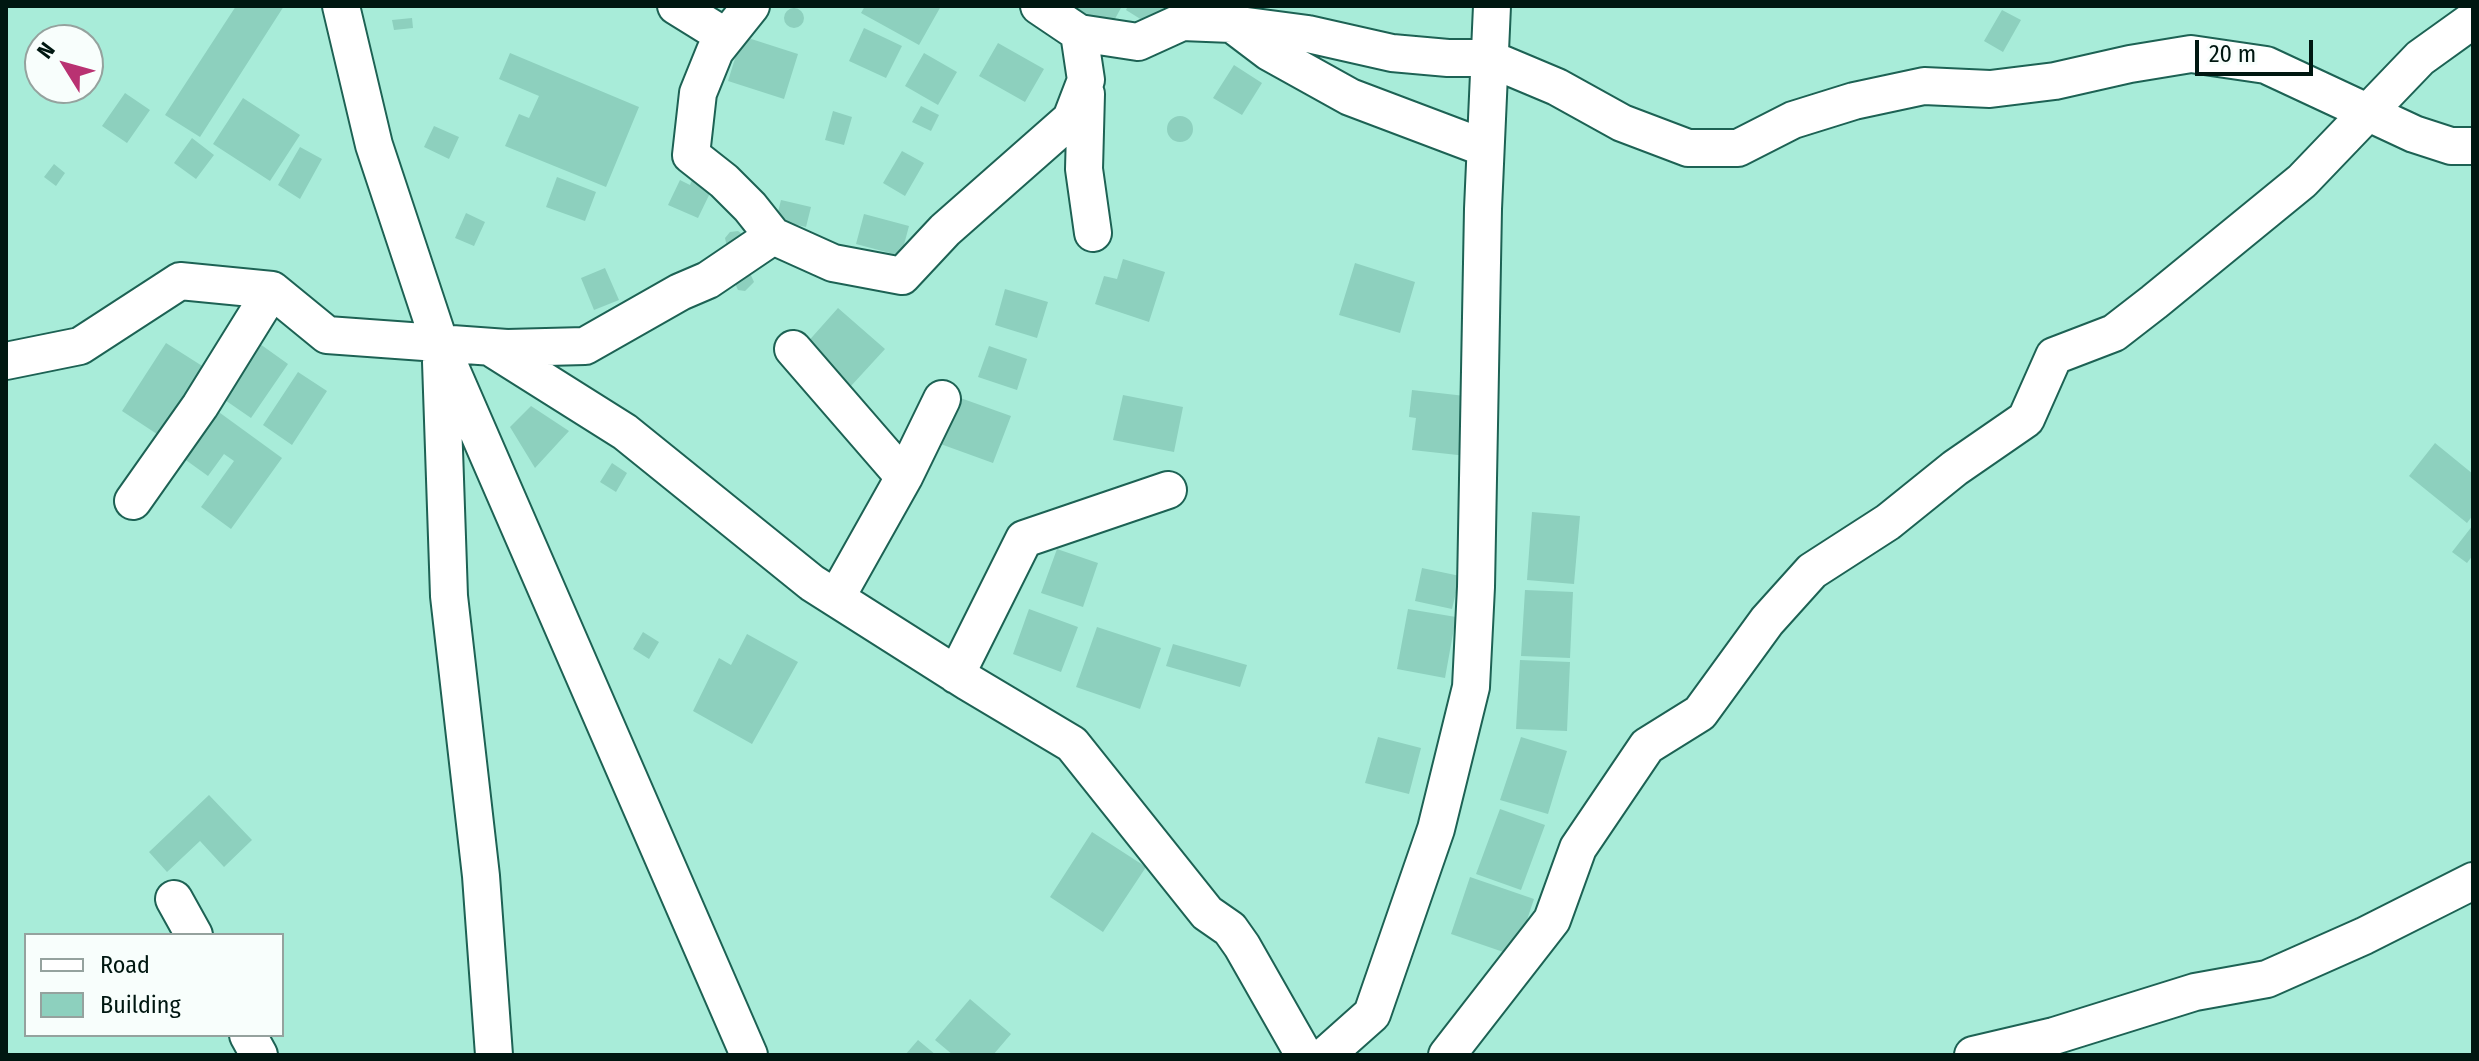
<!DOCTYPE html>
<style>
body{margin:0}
#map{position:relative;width:2479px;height:1061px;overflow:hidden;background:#a8ecd9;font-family:"Fira Sans Condensed",sans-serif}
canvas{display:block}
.frame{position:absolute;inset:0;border:8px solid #001711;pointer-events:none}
.legend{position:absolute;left:24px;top:933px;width:260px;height:104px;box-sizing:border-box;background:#f8fefc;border:2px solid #95a29e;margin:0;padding:10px 14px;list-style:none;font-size:24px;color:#001711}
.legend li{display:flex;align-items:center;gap:16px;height:40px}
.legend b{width:40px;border:2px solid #95a29e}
.north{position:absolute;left:24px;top:24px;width:80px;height:80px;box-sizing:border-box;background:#f8fefc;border:2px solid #95a29e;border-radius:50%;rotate:307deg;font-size:22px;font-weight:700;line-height:32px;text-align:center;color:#001711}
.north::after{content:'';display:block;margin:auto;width:28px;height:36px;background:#b93272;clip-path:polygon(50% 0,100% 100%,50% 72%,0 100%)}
.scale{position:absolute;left:2195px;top:40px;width:118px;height:36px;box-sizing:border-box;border:4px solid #001711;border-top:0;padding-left:10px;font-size:24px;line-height:28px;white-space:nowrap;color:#001711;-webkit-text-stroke:6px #f8fefc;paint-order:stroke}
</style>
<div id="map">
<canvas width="2479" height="1061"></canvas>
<div class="frame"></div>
<ul class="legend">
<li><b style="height:10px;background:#fff"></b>Road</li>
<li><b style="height:22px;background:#8dd0be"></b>Building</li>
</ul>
<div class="north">N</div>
<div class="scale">20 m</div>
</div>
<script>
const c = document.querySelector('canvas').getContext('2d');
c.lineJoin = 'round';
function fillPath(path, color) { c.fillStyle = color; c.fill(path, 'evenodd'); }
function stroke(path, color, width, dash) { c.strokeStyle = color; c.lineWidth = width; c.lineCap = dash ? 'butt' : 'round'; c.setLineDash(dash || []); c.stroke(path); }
const building = new Path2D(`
 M236,6H284L200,137L165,115Z
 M865,6H941L919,45L861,13Z
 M1071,6H1122L1110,28Z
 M1128,6H1173L1158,30L1126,10Z
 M784 18a10 10 0 1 1 20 0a10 10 0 1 1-20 0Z
 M2002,10L2021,20L2003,52L1984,41Z
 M412,18L413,28L394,30L392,20Z
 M864,28L902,46L886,78L849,61Z
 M742,36L798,54L784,99L728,81Z
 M998,43L1044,69L1025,102L979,76Z
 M510,53L639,107L606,187L505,146L519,114L529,118L539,96L499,79Z
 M924,53L957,72L938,105L905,86Z
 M1234,65L1262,83L1242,115L1213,98Z
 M125,93L150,110L127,143L102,126Z
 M243,98L300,135L270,181L213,144Z
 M921,106L939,115L931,131L912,122Z
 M833,111L852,117L844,145L825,140Z
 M1167 129a13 13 0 1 1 26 0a13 13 0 1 1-26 0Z
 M434,126L459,137L449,159L424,147Z
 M192,138L214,155L196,179L174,163Z
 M300,147L322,159L300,199L278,185Z
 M902,151L924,163L905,196L883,183Z
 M54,164L65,173L56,186L44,177Z
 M557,177L596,192L585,221L546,207Z
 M680,180L690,185L692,180L712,189L698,218L668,205Z
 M781,200L811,207L806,227L776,220Z
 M466,213L485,222L474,246L455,238Z
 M864,214L909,226L901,256L856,244Z
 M738,231L745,236L727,247L725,238L730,232Z
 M1123,259L1165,272L1149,322L1095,304L1104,276L1117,279Z
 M1355,263L1415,282L1400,333L1339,315Z
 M605,268L619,300L594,310L581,278Z
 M749,271L754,282L745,291L738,290L733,279Z
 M1005,289L1048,302L1037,338L995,325Z
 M838,308L885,349L851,386L805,345Z
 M166,343L207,369L163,438L122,411Z
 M260,344L288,364L251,418L222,398Z
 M989,346L1027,359L1017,390L978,377Z
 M298,372L327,391L292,445L263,425Z
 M1412,390L1474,397L1467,456L1412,450L1416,418L1409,417Z
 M952,395L1011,416L993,463L935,442Z
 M1123,395L1183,407L1174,452L1113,440Z
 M531,406L569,431L535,468L510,427Z
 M216,410L282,458L231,529L201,507L234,461L224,454L208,476L183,458Z
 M2435,443L2473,474V515L2467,523L2409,476Z
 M612,463L627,473L616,492L600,482Z
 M1532,512L1580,516L1574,584L1527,580Z
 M2473,525V555L2467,563L2452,552Z
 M1057,549L1098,563L1083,607L1041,593Z
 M1422,568L1460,576L1452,609L1415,601Z
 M1525,590L1573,592L1570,658L1521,656Z
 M1029,609L1078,627L1061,672L1013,654Z
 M1408,609L1456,617L1445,678L1397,669Z
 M1097,627L1161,648L1140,709L1076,687Z
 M643,632L659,642L649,659L633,649Z
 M747,634L798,662L752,744L693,711L719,658L731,665Z
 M1173,644L1247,665L1240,687L1166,666Z
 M1520,660L1570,662L1567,731L1516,729Z
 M1378,737L1421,748L1409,794L1365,783Z
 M1521,737L1567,751L1548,814L1500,800Z
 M209,795L252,840L224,867L200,841L167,872L149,852Z
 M1500,809L1545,825L1521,890L1476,874Z
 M1092,832L1146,867L1103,932L1050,897Z
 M1470,877L1534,899L1515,956L1451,934Z
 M970,999L1011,1034L993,1055H953L935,1040Z
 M918,1040L936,1055H905Z`);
const minor = new Path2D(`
 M341,6L374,145L440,344L749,1055
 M676,6L726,37
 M751,6L715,51L698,93L691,155L724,181L750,207L773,236L833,263L902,276L945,230L1071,119L1086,80L1079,33L1039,6
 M1232,24L1308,34L1392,53L1448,58H1488L1557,87L1622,123L1688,148H1738L1793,120L1854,101L1924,86L1990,89L2055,81L2130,64L2191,54L2266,65L2414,134L2451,146H2473
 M1079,33L1138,42L1182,22L1232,24L1269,52L1350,97L1485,148
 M1086,94L1084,169L1093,233
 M490,347L625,432L812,583L968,682L1072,744L1207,913L1230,929L1242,946L1304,1055
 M793,349L904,477
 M6,361L80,346L180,281L272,290L327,335L507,348L585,346L680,292L708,280L773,236
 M441,362L449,596L481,876L494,1055
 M133,501L200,406L272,290
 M836,598L904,477L942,399
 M956,675L1024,539L1168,490
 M174,899L194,935
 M248,1035L259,1055
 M1326,1055L1372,1014L1436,829L1471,687L1476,587L1483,209L1492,6
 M1447,1055L1552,920L1578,848L1647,746L1700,713L1767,621L1812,571L1888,522L1955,468L2026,419L2054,356L2114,333L2154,302L2302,181L2420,58L2473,20
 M1973,1055L2054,1036L2195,992L2267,979L2364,936L2473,881`);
fillPath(building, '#8dd0be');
stroke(minor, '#1d6254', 40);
stroke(minor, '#fff', 36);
</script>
